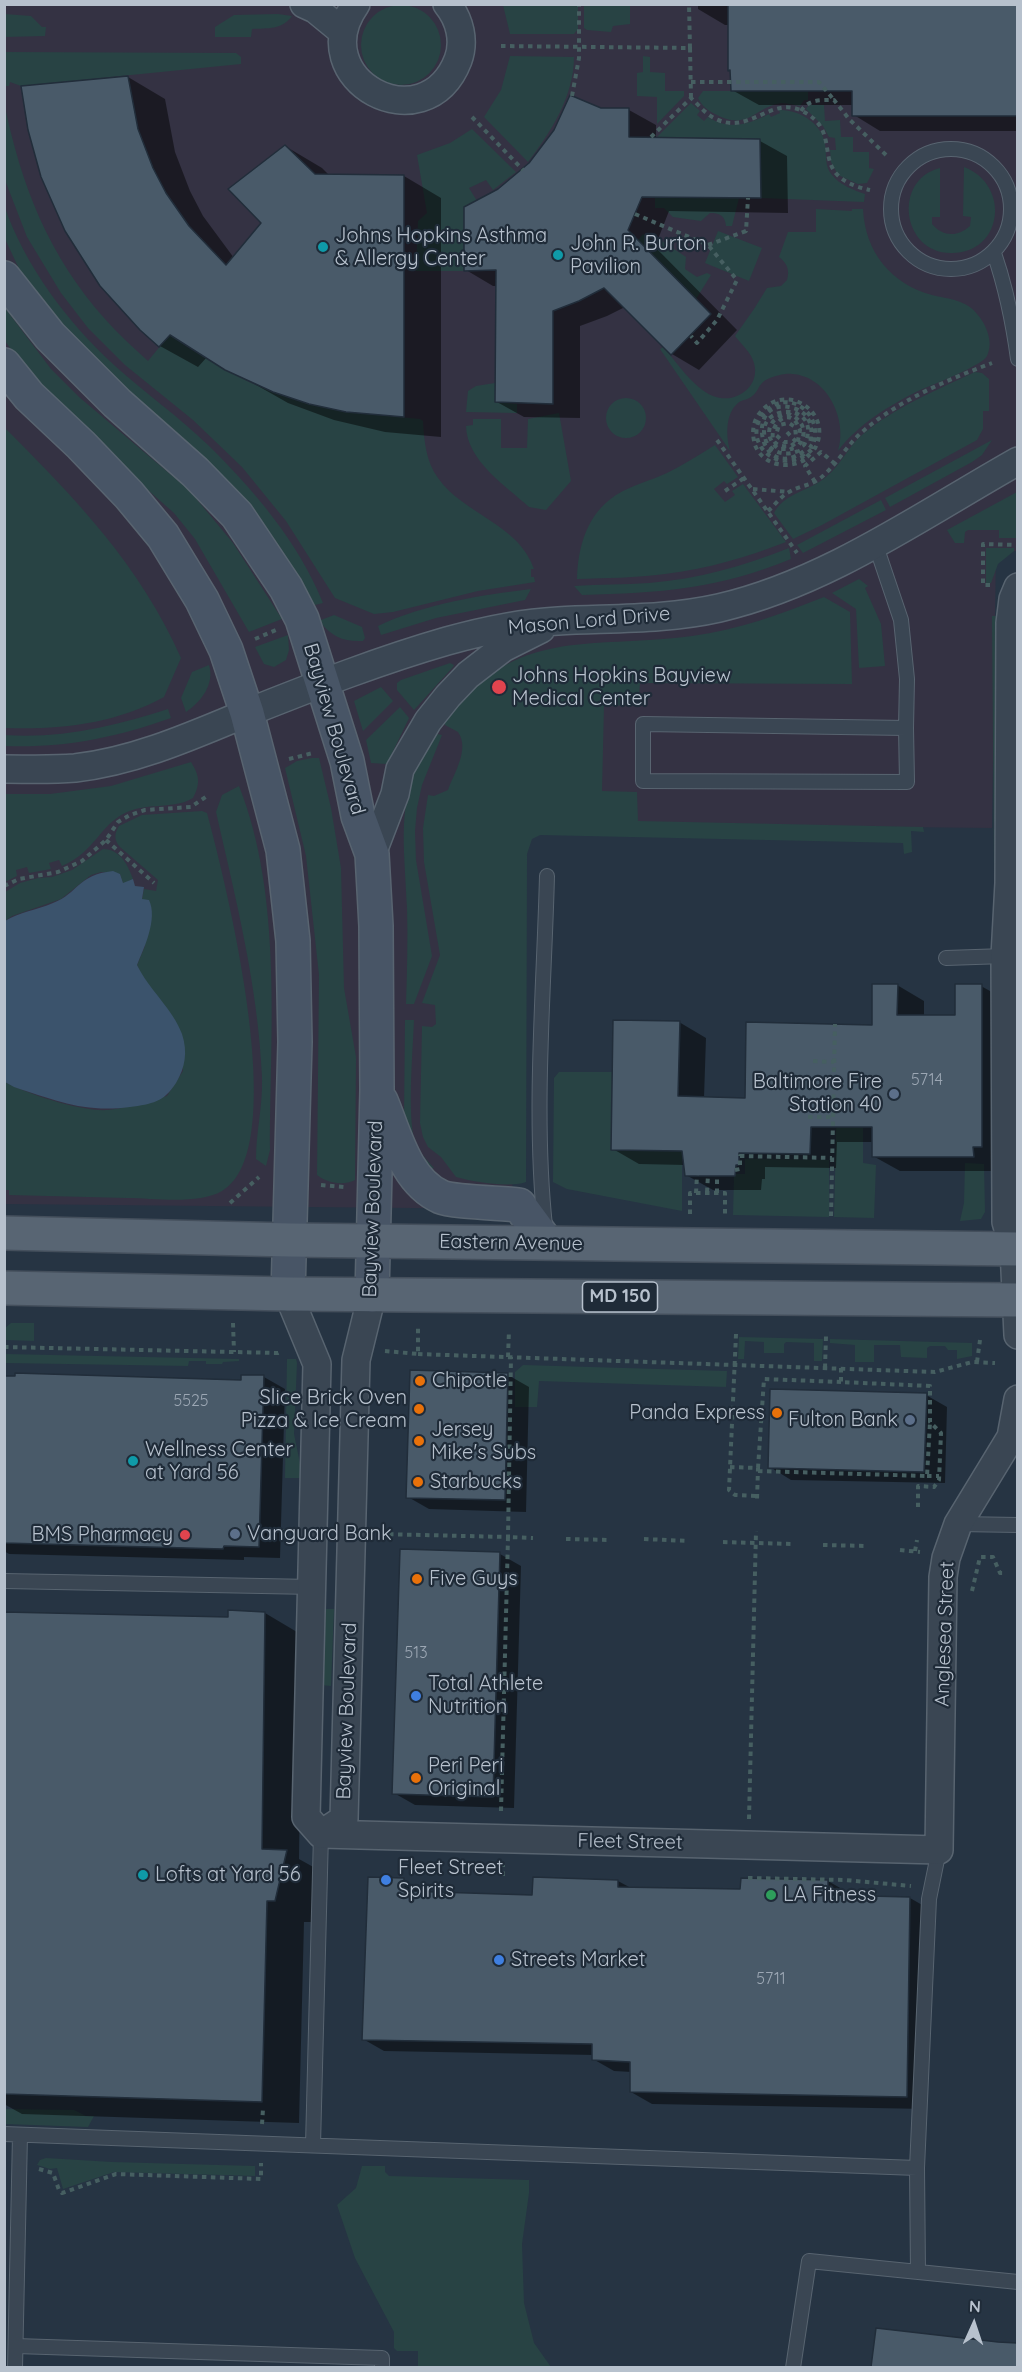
<!DOCTYPE html>
<style>
body{margin:0}
#map{position:relative;width:1022px;height:2372px;overflow:hidden;background:#263443;font-family:Quicksand,sans-serif}
canvas{display:block}
.frame{position:absolute;inset:0;border:6px solid #b7c1cd;pointer-events:none}
.north{position:absolute;left:944px;top:2294px;width:60px;height:60px;-webkit-text-stroke:4px #1f2b38;paint-order:stroke;rotate:3deg;font-size:16px;font-weight:700;line-height:24px;text-align:center;color:#b7c1cd}
.north::after{content:'';display:block;margin:auto;width:21px;height:27px;background:#b7c1cd;clip-path:polygon(50% 0,100% 100%,50% 72%,0 100%)}
</style>
<div id="map">
<canvas width="1022" height="2372"></canvas>
<div class="frame"></div>
<div class="north">N</div>
</div>
<script>
const c = document.querySelector('canvas').getContext('2d');
c.lineJoin = 'round';
function fillPath(path, color) { c.fillStyle = color; c.fill(path, 'evenodd'); }
function stroke(path, color, width, dash) { c.strokeStyle = color; c.lineWidth = width; c.lineCap = dash ? 'butt' : 'round'; c.setLineDash(dash || []); c.stroke(path); }
function label(font, color, halo, rows, align = 'center') {
  c.font = font + ' Quicksand,sans-serif'; c.lineWidth = 4.5; c.setLineDash([]); c.textBaseline = 'middle'; c.strokeStyle = halo; c.fillStyle = color; for (const [text, x, y, turn = 0] of rows) {
    c.save(); c.translate(x, y); c.rotate((+turn || 0) * Math.PI / 180); c.textAlign = isNaN(turn) ? turn : align; if (halo) c.strokeText(text, 0, 0); c.fillText(text, 0, 0); c.restore();
  }
}
const medical = new Path2D(`
 M5,5H1017L1018,551L996,552L992,828L518,823L512,1209L5,1204Z`);
const green = new Path2D(`
 M361 45a40 40 0 1 1 80 0a40 40 0 1 1-80 0Z
 M503,5H578V29L574,34H510Z
 M584,5H630V24L613,26L611,32L587,30L584,28Z
 M5,14L31,16L42,27H46L45,36L5,37Z
 M278,14L292,16C282,30 268,28 252,29L251,37H215V27L234,15Z
 M5,52L236,53L241,57V64L21,86L10,82L9,86H5Z
 M510,56L574,57C574,96 551,132 528,162L484,117L501,90Z
 M643,56L650,57V72L665,73V91H684V96L657,124V97L637,96V73L643,72Z
 M703,91H808V100H804L800,106C794,105 787,103 781,103C755,107 748,132 715,114C707,110 702,106 698,98Z
 M4,102C21,185 48,255 105,319C118,334 133,347 148,361L175,328L183,344L203,357L249,382L273,392L309,404L346,412L420,419L423,421C424,440 426,462 438,478C463,514 519,524 534,569H531V577H534L535,582L478,591L393,612L374,614L335,598L286,521L242,467L193,420L125,365L88,328L61,293L27,237L5,180Z
 M691,103L700,111L697,115L704,121L708,117C729,131 749,124 769,114L771,117L780,113L779,110C798,109 822,123 825,144C827,155 824,166 832,175C840,185 853,190 865,194L864,202L761,198L760,139L657,137Z
 M809,105H824L825,121L840,120L841,137H853V152H869V168L874,169L867,183L858,184L838,175L831,162L830,150H836L835,138L829,137L823,126L806,109Z
 M472,129L516,172L493,190L486,180L469,188L477,201L464,207V271H416L418,221L427,213L417,155L450,143Z
 M964,167C1011,185 1003,253 952,253C902,254 892,180 940,168V217H932V224C943,237 958,237 970,226L971,217L963,216Z
 M655,197L739,198L732,226H726C725,215 719,213 710,213L701,221L673,217L664,208H655Z
 M4,205C25,266 67,322 114,365C145,393 178,416 208,445C254,490 299,543 323,603L311,606L98,370L22,275L5,239Z
 M816,209L852,211V209H863C865,252 891,284 932,295C948,299 967,300 977,314C986,324 994,342 987,356C982,366 931,385 918,391C890,405 857,425 838,451C848,421 828,376 792,374C785,373 776,376 770,378C757,383 760,391 751,397C747,400 741,400 738,403C725,414 726,436 730,451L660,349L663,347C678,363 692,387 713,396C735,405 761,387 754,363C751,352 741,344 735,336L754,309L767,288L781,286L787,280C790,270 787,263 779,257L788,232H816Z
 M718,231L762,248L749,281L705,263Z
 M643,234L651,240L662,241L686,257L685,269L697,277L707,273L711,275L696,299L638,240Z
 M5,308L51,369L79,397L189,490L233,543L282,619L249,632L195,539L174,513L124,469L26,370L5,341Z
 M975,372L982,373L989,379V411H983V429L977,440L822,525L793,539L774,513C784,493 810,491 826,477C840,466 848,447 862,435C895,407 937,390 975,372Z
 M495,383V402L517,404V413L466,412L468,391L476,386Z
 M606 418a20 20 0 1 1 40 0a20 20 0 1 1-40 0Z
 M559,413L571,481L546,510L529,507C505,485 467,461 466,426L473,425V419H501V448H527L528,419Z
 M4,427C75,498 140,565 181,658L164,697C115,724 59,730 5,728Z
 M992,440L982,455L972,462L890,507L885,498Z
 M715,445L738,477L727,484L724,481L714,489L725,502L735,495L732,491L743,484L786,542C747,557 707,569 665,574C636,578 606,578 577,579C578,546 587,514 616,495C632,485 650,481 667,473C683,465 699,455 715,445Z
 M1017,492V538H999V530H968L965,532L964,543H955L947,530Z
 M881,500L886,510L803,553L797,545Z
 M789,548L791,559C719,589 659,593 582,595L574,586C599,584 624,585 649,583C698,579 744,566 789,548Z
 M986,548H1014V551L998,564L991,583H986Z
 M859,579L868,586L865,588L881,624L885,666L859,668L856,609L832,593Z
 M531,589L525,600L436,618L381,635L378,626C424,604 481,595 531,589Z
 M824,597L850,612L852,684L640,683L638,705L604,706L602,791L637,792L638,821L923,827L924,832L911,831L912,852L904,854L903,843L540,835L532,839L527,854L526,1182C509,1188 474,1182 456,1177L441,1157L428,1147L423,1137L420,1123L422,1026L432,1027L436,1024L435,1005L422,1003L440,955L424,862L423,828L428,795L434,796L448,790C454,773 470,749 458,732L445,725L442,720C521,625 584,650 692,636C738,630 781,614 824,597Z
 M334,615L362,627L365,638L363,641C344,642 332,637 320,622L321,620Z
 M992,616H997L998,822L994,823V829L998,830L994,873Z
 M288,635L289,650L286,660L274,667L264,664L255,647Z
 M450,663L454,665L453,667L414,710L397,690V683L401,680Z
 M209,665C215,684 201,702 186,712L181,698L192,672Z
 M381,687L393,701L363,731L354,701Z
 M400,707L409,718L387,764L371,763L366,740Z
 M168,709L171,718C114,738 65,748 5,746V735C61,739 115,726 168,709Z
 M432,733L442,735L422,785L417,808L415,831L416,860L432,956L414,1004H406C407,972 408,939 407,907C404,835 395,800 432,733Z
 M312,758H319L331,808L341,868L344,988L356,1057L355,1180C343,1186 327,1183 317,1175L319,975L306,856L285,768L297,761Z
 M191,762C199,775 201,783 193,798C173,810 147,802 125,813C99,826 95,852 62,866L59,860L49,863L51,869L29,873L27,867L16,870L17,876L5,882V794H50L111,786Z
 M239,786C283,897 270,1034 270,1150L266,1166L256,1159C256,1132 263,1105 262,1077C258,986 236,900 216,812L222,795Z
 M202,811L207,813C225,880 294,1150 222,1191C198,1205 154,1198 127,1198C88,1197 48,1196 9,1195V1190H5V1082C27,1094 82,1112 108,1110C127,1108 148,1101 167,1096L183,1071L170,1013L144,980L137,965L145,946L142,899L144,889L156,891L158,880L120,847C114,840 114,834 119,826L142,815Z
 M103,849C120,849 128,865 133,879L123,884L120,874L101,872L91,875L61,899L12,916L5,921V892L20,883L38,878L52,877L72,870Z
 M405,1020H414C413,1049 407,1117 415,1142C419,1152 427,1160 434,1168L425,1169L404,1118Z
 M863,1037V1163L876,1165L874,1218L834,1217L838,1058Z
 M559,1072H612V1150L682,1151V1211L567,1189L553,1182L554,1078Z
 M745,1159L829,1160V1217L733,1215L734,1177L735,1174H745Z
 M965,1163L984,1164L985,1212L981,1219L960,1221L964,1203Z
 M11,1323H34V1341L5,1340V1328Z
 M739,1337L823,1339L822,1361H814V1343L786,1342L784,1344V1353H764V1342L745,1341L744,1359H738Z
 M830,1339L972,1343V1356L957,1359V1350H948L945,1346H930L927,1348V1358L901,1357L900,1345H874V1362H855V1345L830,1343Z
 M5,1354L239,1359V1361L223,1362L222,1364H206V1361H189L188,1366L5,1363Z
 M287,1359H296L297,1363L294,1434L303,1478H285Z
 M523,1365L727,1371L726,1387L539,1381L537,1407H515V1372Z
 M322,1609H334L331,1686L320,1685Z
 M5,2109L74,2110L86,2116H94L88,2127L5,2124Z
 M46,2158L112,2162L255,2166V2176L114,2172L63,2189L57,2168L50,2169L37,2165L40,2160Z
 M362,2166H385V2172L389,2176L529,2180V2193L522,2244L524,2303L534,2343L551,2367H418V2351H397L394,2348V2332L355,2258L337,2205L356,2188Z`);
const water = new Path2D(`
 M113,871L120,874L123,883L133,879L135,886L144,887L142,899L149,900C158,919 144,948 137,965C149,990 173,1009 182,1034C188,1052 185,1068 176,1083C164,1102 152,1104 130,1107C85,1113 57,1101 14,1087L5,1082V921C19,912 37,910 53,903C79,893 77,875 113,871Z`);
const shadow = new Path2D(`
 M698,4H1018V131H880L854,115V105H759L732,90V71L729,70L730,25H725L698,9Z
 M128,77L165,99L175,152L190,191L203,216L234,258L263,223L285,146L322,168L330,176H404L441,198V437L385,432L334,420L288,403L207,357L198,367L160,346L141,329Z
 M600,110H629L656,125V139L760,141L787,156L788,213L669,211L655,247L737,330L699,370L672,354L625,307L607,316L580,326V418L524,417L497,402V286H493L466,270L499,191Z
 M897,985L924,1001V1017H956L981,986L1008,1001L1000,1171H900L873,1156V1142H837L836,1168L765,1167V1179H762L761,1190H713L686,1175L685,1165L639,1164L613,1149L679,1022L706,1038L704,1098L746,1099L874,1026Z
 M508,1375L529,1387L526,1512L429,1509L408,1497Z
 M4,1377L243,1382L264,1377L285,1389L280,1558L244,1557V1560L9,1554L4,1551Z
 M926,1395L947,1407L945,1483L791,1480L770,1467Z
 M500,1554L521,1566L514,1808L415,1805L394,1793Z
 M265,1613L302,1635L299,1859L324,1873L313,1922H304L299,2123L22,2114L4,2104V1614L229,1618Z
 M403,1880L424,1892L534,1897L618,1881L631,1888L742,1890L828,1881L849,1893V1897L910,1898L931,1910L927,2109L652,2104L631,2092L632,2072L614,2071L593,2059L594,2055L384,2051L363,2039Z
 M877,2330L998,2344H1018V2368H873Z`);
const building = new Path2D(`
 M728,4H1017V116H852V91H731L730,70L728,71Z
 M128,76L138,129L153,168L166,193L189,226L226,265L261,223L228,189L285,145L315,174L404,175V417L346,412L309,404L273,392L225,370L170,335L159,347L140,330L100,286L65,231L41,177L28,130L21,86Z
 M570,95L601,108H629V137L760,139L761,198L642,197L628,230L711,314L671,355L604,288L579,301L553,311V404L495,402L496,270L464,271V207L498,189L529,163L554,130Z
 M872,984H898L897,1015H955V984H982V1147H973L974,1157H872V1127H811L810,1154L739,1153V1165H736L735,1176H685L682,1151L611,1150L613,1020L680,1021L678,1096L745,1098L746,1022L872,1025Z
 M410,1370L508,1373L505,1500L406,1498Z
 M15,1373L241,1380V1375H264L259,1547L224,1546L223,1549L4,1543V1376H15Z
 M770,1389L927,1393L924,1472L768,1468Z
 M400,1549L500,1552L493,1797L392,1794Z
 M228,1610L265,1612L262,1849L287,1850L275,1901H267L262,2102L4,2094V1612L228,1617Z
 M368,1877L404,1878V1891L532,1895L533,1877L618,1880V1887L740,1889L741,1878L828,1880V1895L910,1897L907,2097L630,2092V2062L592,2060V2044L362,2040Z
 M876,2328L998,2342L1017,2343V2367H871Z`);
const path = new Path2D(`
 M501,46L690,48L689,4
 M690,48L691,98
 M691,82H819L834,100
 M572,96L579,58V4
 M801,111C809,99 820,100 834,100L849,119L886,155
 M472,117L523,170
 M651,137L691,98C699,105 705,114 716,119C748,135 771,97 800,110C850,133 801,175 870,190
 M635,214L708,245L737,280L717,320L697,343L691,336
 M708,245L746,231L748,198
 M787,432L799,445C808,432 803,420 789,414C768,416 762,437 779,449H792L790,446C752,451 786,392 800,430L798,440L796,437L795,427L789,423L779,425L776,435L784,442H791L798,451C787,456 772,454 766,441C751,402 826,401 804,445L812,453C839,415 785,378 759,414C752,423 752,435 755,445C763,466 789,470 806,459L804,456C772,474 740,437 766,411C790,387 826,416 812,447L809,445C815,430 810,412 793,408C743,394 758,485 804,451L813,460
 M717,440L797,553
 M815,482L805,466L821,452L834,463
 M753,489L789,492
 M725,491L744,478
 M768,511C775,505 781,496 789,492C802,484 812,487 825,474C839,461 848,444 862,432C899,400 947,380 992,363
 M990,585H983V544L1018,545
 M255,639L276,630
 M289,759L313,753
 M106,840L154,883
 M4,886L19,879L58,872L82,861L106,840L118,822L130,815L145,810L191,807L207,796
 M813,1061L834,1062
 M808,1117H833
 M735,1170L740,1169V1156L832,1158
 M321,1185L344,1187
 M707,1192L708,1175
 M696,1193L697,1175
 M717,1193V1175
 M230,1203L259,1177
 M690,1214V1193H725V1216
 M831,1216L835,1024
 M233,1323L234,1352
 M736,1334L729,1490L735,1495L757,1496
 M4,1347L278,1353L282,1351
 M385,1351L418,1354V1327
 M418,1354L935,1372L972,1362L995,1363
 M508,1357L509,1330
 M977,1362L980,1340
 M825,1368L826,1336
 M841,1368V1382L930,1386V1422L941,1433L939,1480L934,1487L918,1486V1507
 M730,1467L758,1468L757,1500
 M758,1468L764,1379L841,1382
 M758,1471L927,1476L930,1422
 M927,1476H939
 M273,1531H288
 M380,1534L508,1537L511,1357
 M566,1539L611,1540
 M644,1539L689,1541
 M723,1542L791,1544
 M823,1545L867,1546
 M900,1550L920,1552
 M915,1551L917,1540
 M972,1591L980,1557H993L1000,1573H1004
 M501,1811L508,1537L533,1538
 M749,1819L756,1531
 M503,1876V1865
 M748,1878L845,1880L911,1886
 M262,2124L263,2109
 M39,2169L53,2173L59,2190L62,2193L116,2174L261,2179V2163`);
const lane = new Path2D(`
 M891 209a60 60 0 1 1 120 0a60 60 0 1 1-120 0Z
 M994,253C1006,288 1013,322 1018,359
 M875,543L901,620L907,679L906,728L643,724V781L907,782L906,728
 M946,958L1005,956
 M545,1226C533,1112 544,992 547,876
 M958,1524L1018,1525
 M4,1581L313,1587
 M4,2134L917,2168L929,1899L939,1850
 M313,2145L321,1834
 M917,2168L918,2272
 M16,2346L382,2358V2368
 M15,2368L20,2135
 M793,2368L809,2261L1018,2282`);
const street = new Path2D(`
 M304,4L315,9L343,32
 M356,4C302,80 425,145 458,60C465,41 460,20 447,4
 M1018,587L1013,599L1010,623L1009,883L1005,956L1006,1222L1014,1249L1018,1335
 M4,769C28,769 51,770 75,768C137,761 196,734 254,710C317,685 381,660 447,641C483,631 520,623 558,621C611,618 666,620 719,608C827,583 922,515 1018,461
 M372,854L395,794L400,769L428,721L448,696L468,675L503,648L541,629
 M288,1294L317,1364L306,1817L321,1834
 M321,1834L939,1850L943,1577L946,1558L958,1524L1011,1437L1018,1399
 M321,1834L344,1819L356,1360L372,1295`);
const secondary = new Path2D(`
 M4,278L50,336L117,403L195,472L237,515L286,588L302,619L347,761L358,816L372,854L376,926L377,1090L372,1295
 M4,365L29,396L81,445L129,495L163,536L202,600L226,650L247,713L283,850L293,941L295,1042L288,1294
 M381,1101C395,1134 405,1181 441,1197C452,1202 503,1203 519,1205L547,1243`);
const primary = new Path2D(`
 M4,1233L290,1240L1018,1249
 M4,1288L288,1294L1018,1300`);
const markers = [
 [323,247,6,"#0f9aa8"],
 [558,255,6,"#0f9aa8"],
 [499,687,8,"#e0444e"],
 [894,1094,6,"#5c6f8a"],
 [420,1381,6,"#e8710a"],
 [419,1409,6,"#e8710a"],
 [777,1413,6,"#e8710a"],
 [910,1420,6,"#5c6f8a"],
 [419,1441,6,"#e8710a"],
 [133,1461,6,"#0f9aa8"],
 [418,1482,6,"#e8710a"],
 [235,1534,6,"#5c6f8a"],
 [185,1535,6,"#e0444e"],
 [417,1579,6,"#e8710a"],
 [416,1696,6,"#3f7fe0"],
 [416,1778,6,"#e8710a"],
 [143,1875,6,"#0f9aa8"],
 [386,1880,6,"#3f7fe0"],
 [771,1895,6,"#2e9e5b"],
 [499,1960,6,"#3f7fe0"]
];
const numberNames = [
 ["5714",927,1080],
 ["5525",191,1401],
 ["513",416,1653],
 ["5711",771,1979]
];
const shields = [
 [620,1297,75]
];
const shieldNames = [
 ["MD 150",620,1297]
];
const poiNames = [
 ["Johns Hopkins Asthma",335,236],
 ["& Allergy Center",335,259],
 ["John R. Burton",570,244],
 ["Pavilion",570,267],
 ["Johns Hopkins Bayview",512,676],
 ["Medical Center",512,699],
 ["Baltimore Fire",882,1082,"right"],
 ["Station 40",882,1105,"right"],
 ["Chipotle",432,1381],
 ["Slice Brick Oven",407,1398,"right"],
 ["Pizza & Ice Cream",407,1421,"right"],
 ["Panda Express",765,1413,"right"],
 ["Fulton Bank",898,1420,"right"],
 ["Jersey",431,1430],
 ["Mike's Subs",431,1453],
 ["Wellness Center",145,1450],
 ["at Yard 56",145,1473],
 ["Starbucks",430,1482],
 ["Vanguard Bank",247,1534],
 ["BMS Pharmacy",173,1535,"right"],
 ["Five Guys",429,1579],
 ["Total Athlete",428,1684],
 ["Nutrition",428,1707],
 ["Peri Peri",428,1766],
 ["Original",428,1789],
 ["Fleet Street",398,1868],
 ["Spirits",398,1891],
 ["Lofts at Yard 56",155,1875],
 ["LA Fitness",783,1895],
 ["Streets Market",511,1960]
];
const streetNames = [
 ["Mason Lord Drive",589,621,-5],
 ["Bayview Boulevard",334,729,74],
 ["Bayview Boulevard",373,1209,-88],
 ["Eastern Avenue",511,1243,1],
 ["Anglesea Street",945,1634,-88],
 ["Bayview Boulevard",347,1711,-88],
 ["Fleet Street",630,1842,1]
];
fillPath(medical, '#343243');
fillPath(green, '#284344');
fillPath(water, '#3b536c');
fillPath(shadow, '#0007');
fillPath(building, '#495a69');
stroke(building, '#212d3a', 1.5);
stroke(lane, '#586470', 16);
stroke(street, '#586470', 30);
stroke(secondary, '#586470', 36);
stroke(primary, '#444f5c', 36);
stroke(path, '#465f61', 4, [4.5, 4.5]);
stroke(lane, '#3a4653', 14);
stroke(street, '#3a4653', 27);
stroke(secondary, '#485566', 33);
stroke(primary, '#586573', 33);
for (const [x, y, r, color] of markers) { const dot = new Path2D(); dot.arc(x, y, r, 0, 2 * Math.PI); c.fillStyle = color; c.fill(dot); stroke(dot, '#1f2b38', 2); }
label('16px', '#9ca7b4', null, numberNames);
for (const [x, y, w] of shields) { const box = new Path2D(); box.roundRect(x - w / 2, y - 15, w, 30, 4.5); c.fillStyle = '#1f2b38'; c.fill(box); stroke(box, '#b7c1cd', 1.5); }
label('bold 18px', '#b7c1cd', null, shieldNames);
label('20px', '#b7c1cd', '#1f2b38', poiNames, 'left');
label('20px', '#b7c1cd', '#1f2b38', streetNames);
</script>
